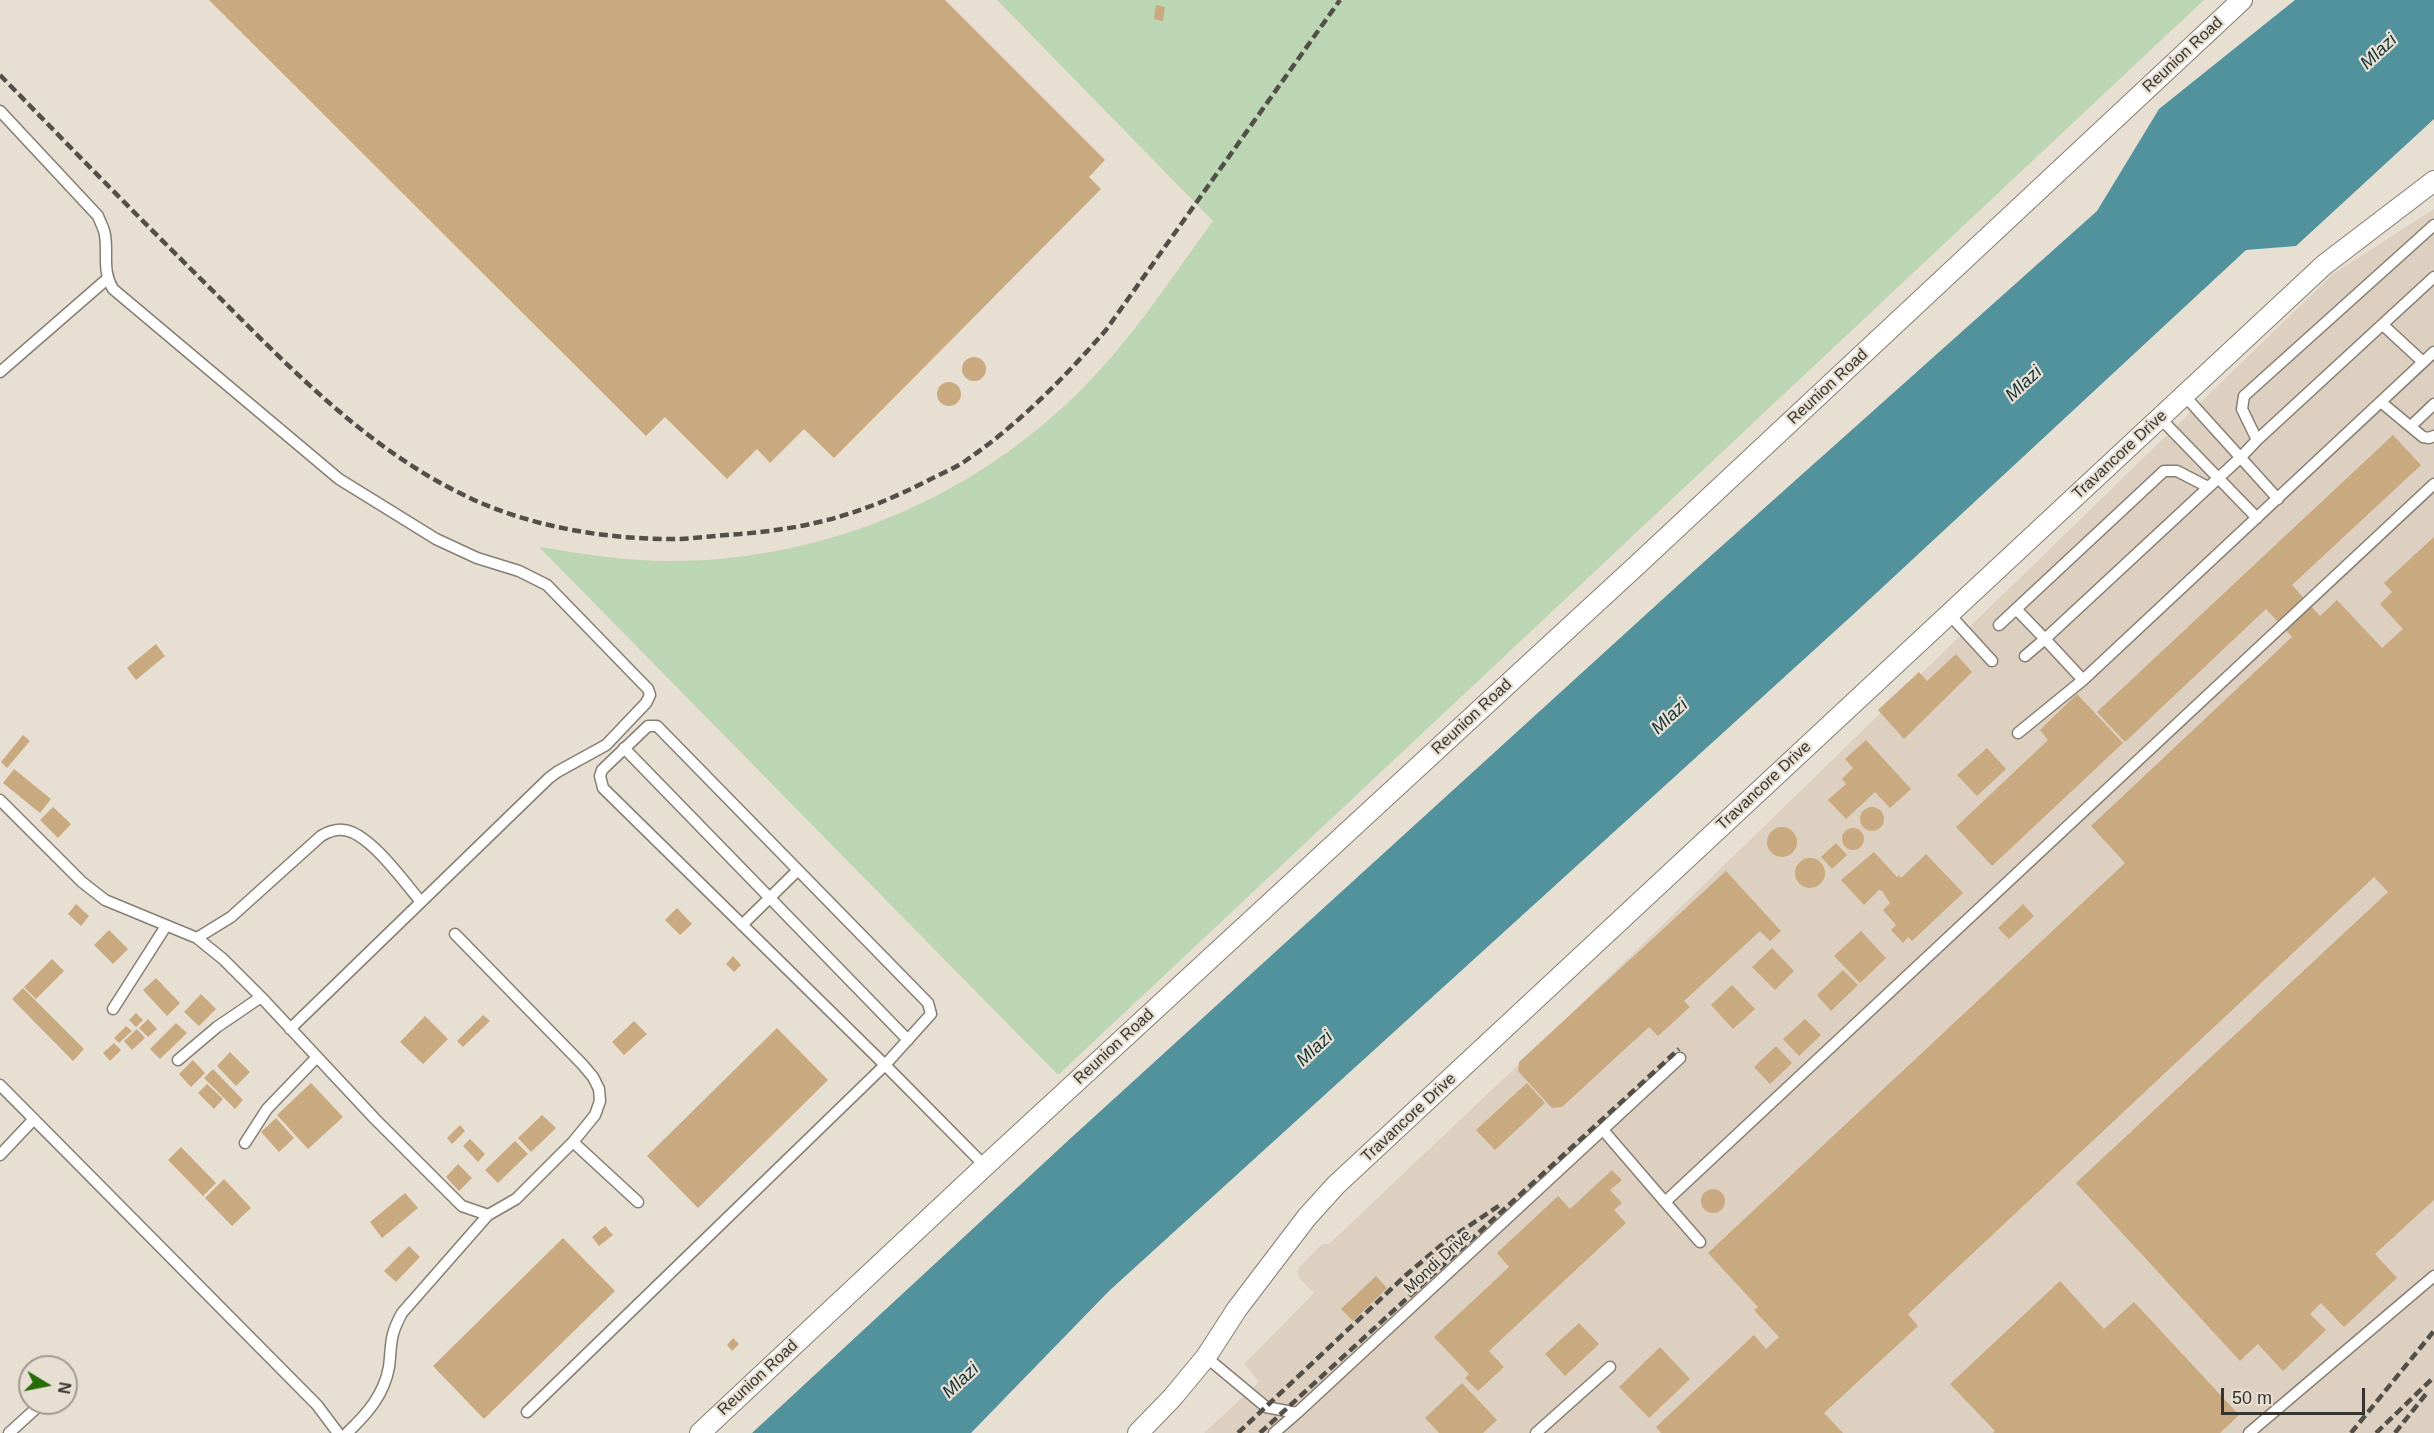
<!DOCTYPE html>
<style>
body{margin:0}
#map{position:relative;width:2434px;height:1433px;overflow:hidden;background:#e8dfd3;font-family:Helvetica,sans-serif}
canvas{display:block}
.north{position:absolute;left:18px;top:1355px;width:60px;height:60px;box-sizing:border-box;background:#e8dfd3;border:2px solid #a19a91;border-radius:50%;rotate:100deg;font-size:16px;font-weight:700;line-height:24px;text-align:center;color:#37332f}
.north::after{content:'';display:block;margin:auto;width:21px;height:27px;background:#256b04;clip-path:polygon(50% 0,100% 100%,50% 72%,0 100%)}
.scale{position:absolute;left:2221px;top:1388px;width:144px;height:27px;box-sizing:border-box;border:3px solid #37332f;border-top:0;padding-left:8px;font-size:18px;line-height:21px;white-space:nowrap;color:#37332f;-webkit-text-stroke:4px #e8dfd3;paint-order:stroke}
</style>
<div id="map">
<canvas width="2434" height="1433"></canvas>
<div class="north">N</div>
<div class="scale">50 m</div>
</div>
<script>
const c = document.querySelector('canvas').getContext('2d');
c.lineJoin = 'round';
function fillPath(path, color) { c.fillStyle = color; c.fill(path, 'evenodd'); }
function stroke(path, color, width, dash) { c.strokeStyle = color; c.lineWidth = width; c.lineCap = dash ? 'butt' : 'round'; c.setLineDash(dash || []); c.stroke(path); }
function label(font, color, halo, rows, align = 'center') {
  c.font = font + ' Helvetica,sans-serif'; c.lineWidth = 4.5; c.setLineDash([]); c.textBaseline = 'middle'; c.strokeStyle = halo; c.fillStyle = color; for (const [text, x, y, turn = 0] of rows) {
    c.save(); c.translate(x, y); c.rotate((+turn || 0) * Math.PI / 180); c.textAlign = isNaN(turn) ? turn : align; if (halo) c.strokeText(text, 0, 0); c.fillText(text, 0, 0); c.restore();
  }
}
const built = new Path2D(`
 M2434,209V1433H1204L1259,1382L1244,1364L1314,1293L1299,1278L1297,1272L1299,1267L1322,1244H1329L1518,1065L2333,274Z`);
const green = new Path2D(`
 M997,0H2204L1058,1075L539,547C583,554 626,561 670,561C832,561 988,492 1098,372C1141,326 1176,271 1213,221Z`);
const water = new Path2D(`
 M2295,0H2434V119L2296,246L2246,250L1857,611L1109,1291L971,1433H752L1072,1137L1686,578L2097,211L2159,109Z`);
const building = new Path2D(`
 M209,0H945L1105,160L1089,177L1101,189L834,458L804,429L770,463L757,449L727,479L665,417L646,436Z
 M1156,5L1165,7L1163,21L1154,19Z
 M962 369a12 12 0 1 1 24 0a12 12 0 1 1-24 0Z
 M937 394a12 12 0 1 1 24 0a12 12 0 1 1-24 0Z
 M2393,435L2421,465L2292,585L2320,616L2337,600L2382,648L2403,629L2380,604L2392,592L2384,583L2434,537V1200L2375,1254L2397,1278L2344,1327L2321,1303L2310,1314L2326,1330L2283,1371L2258,1344L2240,1361L2076,1183L2388,892L2374,877L1908,1314L1918,1326L1824,1413L1843,1433H1661L1656,1427L1754,1335L1766,1349L1779,1337L1754,1310L1758,1307L1708,1253L2125,863L2091,826L2292,637L2266,609L2125,742L2097,712Z
 M156,644L165,656L136,680L127,668Z
 M1956,654L1972,672L1904,739L1878,710L1919,672L1927,681Z
 M2077,694L2123,743L1992,866L1956,827L2048,740L2040,730Z
 M23,735L30,741L7,768L1,762Z
 M1866,740L1911,789L1890,808L1875,792L1846,819L1828,800L1846,784L1842,779L1853,768L1845,759Z
 M1987,748L2006,769L1977,796L1957,775Z
 M14,769L51,799L40,813L3,783Z
 M1860 819a12 12 0 1 1 24 0a12 12 0 1 1-24 0Z
 M53,807L71,824L58,838L40,820Z
 M1767 842a15 15 0 1 1 30 0a15 15 0 1 1-30 0Z
 M1842 839a11 11 0 1 1 22 0a11 11 0 1 1-22 0Z
 M1836,843L1847,855L1832,869L1821,857Z
 M1874,852L1897,877L1899,875L1901,878L1926,854L1963,893L1912,941L1908,937L1903,943L1891,930L1896,925L1883,910L1890,903L1882,891L1879,890L1864,905L1841,880Z
 M1795 873a15 15 0 1 1 30 0a15 15 0 1 1-30 0Z
 M1726,871L1781,931L1770,941L1760,931L1684,1001L1690,1007L1658,1036L1649,1027L1562,1107L1552,1108L1518,1071L1519,1062Z
 M76,904L89,916L81,926L68,914Z
 M2023,904L2034,916L2009,939L1998,928Z
 M677,908L692,924L680,935L665,920Z
 M109,930L128,949L113,964L94,945Z
 M1861,931L1886,958L1860,983L1834,956Z
 M1772,948L1794,971L1775,990L1752,967Z
 M733,956L741,965L734,972L726,964Z
 M52,959L64,971L36,999L24,987Z
 M1843,970L1858,985L1831,1011L1817,995Z
 M156,978L180,1003L167,1016L143,990Z
 M1732,985L1755,1009L1733,1029L1711,1005Z
 M23,988L84,1049L73,1061L12,999Z
 M201,994L216,1009L199,1026L184,1012Z
 M136,1013L143,1020L136,1027L129,1020Z
 M483,1015L490,1021L463,1047L457,1041Z
 M425,1016L448,1039L423,1064L400,1042Z
 M148,1019L157,1029L148,1037L139,1028Z
 M1805,1019L1821,1035L1799,1056L1783,1039Z
 M634,1021L647,1034L624,1055L612,1042Z
 M176,1023L187,1033L160,1059L150,1049Z
 M126,1026L132,1031L119,1043L114,1038Z
 M777,1028L828,1080L698,1208L647,1156Z
 M137,1029L145,1038L132,1050L124,1041Z
 M114,1043L121,1050L110,1061L103,1053Z
 M1776,1046L1792,1063L1770,1084L1754,1067Z
 M230,1052L250,1072L236,1086L217,1066Z
 M193,1060L205,1073L191,1087L179,1074Z
 M213,1069L243,1100L235,1109L204,1078Z
 M311,1083L343,1117L308,1149L277,1115Z
 M1527,1083L1545,1103L1495,1150L1476,1130Z
 M207,1084L223,1099L214,1109L198,1093Z
 M542,1115L556,1128L531,1152L518,1138Z
 M276,1118L294,1138L279,1152L261,1132Z
 M460,1125L465,1131L452,1144L447,1138Z
 M470,1139L485,1154L478,1162L463,1146Z
 M515,1141L528,1154L498,1183L485,1170Z
 M181,1147L216,1183L203,1196L168,1160Z
 M458,1164L472,1178L459,1191L446,1177Z
 M1612,1170L1622,1180L1610,1190L1622,1203L1614,1210L1626,1223L1489,1351L1504,1367L1478,1391L1465,1378L1469,1374L1434,1337L1509,1267L1497,1253L1558,1196L1570,1209Z
 M224,1179L251,1208L232,1226L205,1198Z
 M1701 1201a12 12 0 1 1 24 0a12 12 0 1 1-24 0Z
 M405,1193L418,1208L382,1238L370,1222Z
 M605,1226L613,1235L599,1246L592,1237Z
 M563,1238L615,1291L484,1419L433,1366Z
 M409,1246L420,1257L396,1282L384,1271Z
 M1376,1276L1387,1288L1353,1321L1341,1309Z
 M2060,1281L2104,1329L2134,1302L2239,1415L2220,1433H1993L1995,1431L1950,1384Z
 M1579,1323L1599,1344L1565,1376L1545,1354Z
 M733,1338L739,1344L732,1351L727,1345Z
 M1660,1347L1690,1379L1649,1418L1619,1387Z
 M1462,1383L1497,1420L1483,1433H1439L1425,1418Z`);
const service = new Path2D(`
 M0,111L98,216C100,222 104,228 105,235C108,254 102,271 113,289L339,479L436,539L477,558L519,571L547,585L648,689L650,695L646,703L606,745L557,772L549,778L290,1029
 M2383,325L2423,362
 M0,372L107,279
 M2184,395L2278,499
 M2382,403L2423,437L2429,438L2434,436
 M2160,418L2257,518
 M2411,426L2434,404
 M2257,440L2242,409L2244,396L2434,225
 M2208,487L2177,471H2164L2016,609L2045,639L2240,458L2257,440L2434,277
 M1949,614L1992,661
 M1999,625L2016,609
 M2025,656L2045,639L2083,680L2434,352
 M2018,733L2083,680
 M624,748L908,1040
 M0,800L82,882L105,900L197,938
 M421,902C405,883 368,831 343,830C335,829 328,832 321,836L231,917L197,938L223,959L261,997L375,1119L462,1206L488,1215
 M742,925L797,871
 M113,1009L166,926
 M178,1060L217,1027L261,997
 M0,1085L317,1405L338,1433
 M1603,1130L1665,1202L2434,484
 M573,1142L638,1202
 M245,1143L267,1109L317,1057
 M0,1155L34,1119
 M1665,1202L1700,1242
 M1206,1357L1266,1407L1297,1413L1680,1058
 M527,1412L885,1065L931,1014L928,1003L657,726H648L602,770L600,776L603,788L885,1065L985,1166
 M9,1433L42,1403
 M347,1433C367,1414 384,1395 389,1367C392,1342 389,1337 402,1313L488,1215L516,1199L573,1142L595,1115L600,1101L599,1089L593,1077L582,1064L455,934
 M1274,1433L1297,1413
 M1536,1433L1610,1367
 M2249,1433L2434,1276`);
const minor = new Path2D(`
 M700,1433L985,1166L1636,566L2242,0
 M1138,1433L1172,1398L1206,1357L1237,1309L1307,1217L1336,1185L2324,265L2434,181`);
const rail = new Path2D(`
 M0,75C71,148 141,220 213,291C294,372 375,457 481,503C542,529 614,540 680,539C700,538 720,535 740,534C812,528 862,514 927,481C940,474 956,468 968,459C1020,423 1065,377 1106,330L1340,0
 M1238,1433L1406,1275L1445,1242L1500,1205
 M1260,1433L1679,1049
 M2351,1433L2434,1331
 M2376,1433L2434,1377
 M2395,1433L2426,1394`);
const streetNames = [
 ["Reunion Road",2183,55,-43],
 ["Reunion Road",1828,387,-43],
 ["Travancore Drive",2120,455,-43],
 ["Reunion Road",1472,717,-43],
 ["Travancore Drive",1764,786,-43],
 ["Reunion Road",1114,1047,-43],
 ["Travancore Drive",1409,1118,-43],
 ["Mondi Drive",1438,1262,-43],
 ["Reunion Road",758,1378,-43]
];
const waterNames = [
 ["Mlazi",2379,52,-43],
 ["Mlazi",2024,384,-43],
 ["Mlazi",1670,717,-43],
 ["Mlazi",1315,1049,-43],
 ["Mlazi",961,1381,-43]
];
fillPath(built, '#ded0c0');
fillPath(green, '#bcd5b2');
fillPath(water, '#51929c');
fillPath(building, '#c9a97f');
stroke(service, '#867e73', 13);
stroke(minor, '#867e73', 22);
stroke(service, '#fff', 10);
stroke(minor, '#fff', 20);
stroke(rail, '#524e48', 4.5, [9, 4.5]);
label('16px', '#37332f', '#e8dfd3', streetNames);
label('italic 18px', '#113237', '#e8dfd3', waterNames);
</script>
